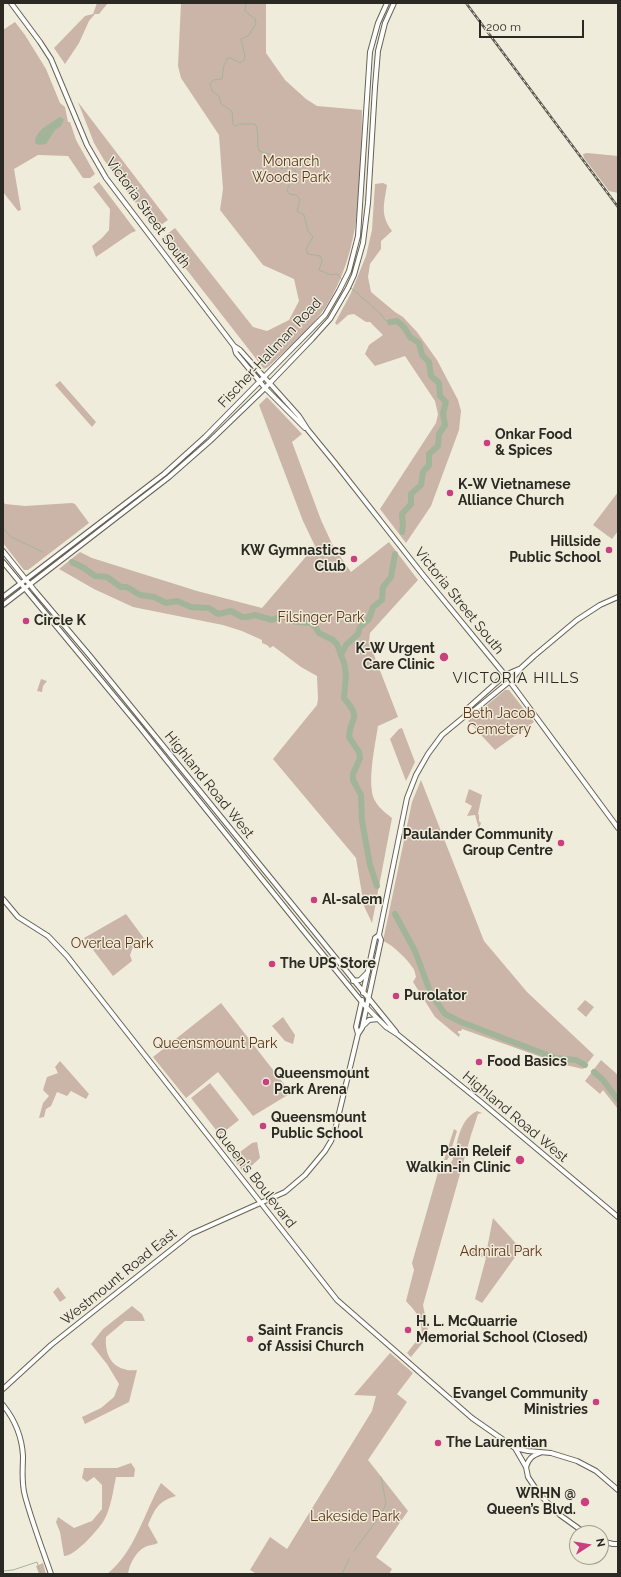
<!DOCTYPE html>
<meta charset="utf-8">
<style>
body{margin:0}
#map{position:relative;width:621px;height:1577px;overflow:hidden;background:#f0ecdb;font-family:Raleway,sans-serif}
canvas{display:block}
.frame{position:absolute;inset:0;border:4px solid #2b2923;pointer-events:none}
.north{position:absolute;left:569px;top:1525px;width:40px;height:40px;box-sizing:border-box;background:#f0ecdb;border:1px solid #a19e91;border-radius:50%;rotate:78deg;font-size:11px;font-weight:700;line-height:16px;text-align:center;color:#2b2923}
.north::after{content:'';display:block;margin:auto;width:14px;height:18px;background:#c8407f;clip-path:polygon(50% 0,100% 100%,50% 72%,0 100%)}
.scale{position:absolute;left:479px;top:20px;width:105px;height:18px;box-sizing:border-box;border:2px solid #2b2923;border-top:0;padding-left:5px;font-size:12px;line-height:14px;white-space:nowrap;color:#2b2923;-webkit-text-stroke:3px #f0ecdb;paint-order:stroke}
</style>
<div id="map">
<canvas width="621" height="1577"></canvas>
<div class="frame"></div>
<div class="north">N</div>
<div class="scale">200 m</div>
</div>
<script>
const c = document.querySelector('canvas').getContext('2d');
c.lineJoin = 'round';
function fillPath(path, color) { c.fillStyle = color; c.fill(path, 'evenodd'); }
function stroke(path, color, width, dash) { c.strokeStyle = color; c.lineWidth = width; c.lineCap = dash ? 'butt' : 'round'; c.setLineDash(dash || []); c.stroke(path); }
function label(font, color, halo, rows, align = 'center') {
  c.font = font + ' Raleway,sans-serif'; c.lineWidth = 3; c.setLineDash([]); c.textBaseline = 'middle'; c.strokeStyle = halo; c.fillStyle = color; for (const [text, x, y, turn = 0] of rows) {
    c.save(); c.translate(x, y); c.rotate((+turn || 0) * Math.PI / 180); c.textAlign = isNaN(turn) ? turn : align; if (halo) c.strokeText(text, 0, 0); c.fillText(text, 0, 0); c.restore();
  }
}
const green = new Path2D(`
 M97,3H108L99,14H95L89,21L79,43L65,64L54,48L85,16L93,14Z
 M181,3H266V53L285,80L306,99L317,106L362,110C361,176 363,250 325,308C310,330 287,349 268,367L264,369L162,238L175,228L253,327L267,331L289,320L299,301L294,279L263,265L220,210L223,189L219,135L181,78L178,66Z
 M15,22L25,35L46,69L60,103L65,107L68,122H70L76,140L95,174L90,178H83L68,156L38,155L14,169L21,210L18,211L3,192V30Z
 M78,102L168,220L155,229L104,160L94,143Z
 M587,153L618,156V193L609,191L584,158L583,154Z
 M99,182L136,231L131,233L96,257L92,246L102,238L109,230L110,209L93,187Z
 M383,183L387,185C384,204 380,215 392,231L381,241V249L370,264L368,277L371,292L395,312L403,317L417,332L437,360L458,400L461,411L459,430L431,506L406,543L380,509L436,423L438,414L435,401L405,356L375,366L365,354L369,345L383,335L370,322H366L354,314L348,315L337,325L335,323L351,293L366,256L372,230L375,184Z
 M60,381L96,422L92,427L55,385Z
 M267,397L302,434L292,442L321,520L333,546L351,572L389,542L418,580L370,633L369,642L398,717L378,726C375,745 369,773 372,792C373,803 384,812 392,818L372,923L364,906L356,858L273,759L317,705L318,699L317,676L301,667L273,646L270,648L267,645L262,643V640L242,631L223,625L133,607L94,589L59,569L80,552L92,558L197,591L262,608L315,546L303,521L259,405Z
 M618,492V531L612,539L593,525Z
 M3,501L5,504L25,506L72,503L75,504L89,523L28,570H24L3,543Z
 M41,679L47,681L43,686L42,692L37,691Z
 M505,690H509L534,722L495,750L468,721Z
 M402,728L415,762L406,781L390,739L399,729Z
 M421,780L484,941L527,992L594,1055L583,1069L561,1064L465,1030L462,1029L461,1031H458V1033L460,1034L459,1037L435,1017L413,982L416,977C415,974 415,970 413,968C408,960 392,944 383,941L412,802Z
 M469,789L482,795L478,814L479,815V821L481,823L479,829L475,815L467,816L472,806L465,802Z
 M126,914L151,948C144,944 140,943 133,947L130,955L132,961L113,976L84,938Z
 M585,1000L594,1007L586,1017L577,1009Z
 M221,1003L291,1093L253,1116L218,1072L186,1098L153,1057Z
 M283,1017L295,1035L293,1044L285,1041L272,1026Z
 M601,1060L618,1075V1109L603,1090L600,1094L585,1081Z
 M60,1061L89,1094L86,1099L71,1091L67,1096L57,1092L51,1106L46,1109L44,1117L39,1118L43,1103L49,1096L43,1090L47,1077L58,1073L55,1067Z
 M210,1083L239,1120L220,1135L191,1098Z
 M477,1111L482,1113L478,1114L471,1135L423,1305L429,1335L411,1357L407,1353L422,1334C421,1317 417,1313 406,1301L414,1270L412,1263L439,1169L450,1164L453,1159C458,1141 459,1120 477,1111Z
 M454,1129L457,1131L449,1157L447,1160H444Z
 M257,1142L260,1158L248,1169L246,1175L232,1158L252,1143Z
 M493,1218L521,1249L482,1303L475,1299L486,1258L466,1252L467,1249L486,1254Z
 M58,1287L66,1298L60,1302L53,1292Z
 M132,1306L142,1314L145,1321H125L106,1337C105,1351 109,1365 124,1369C128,1371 133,1370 137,1370L129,1402L85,1424L82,1417L101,1408L114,1397L119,1384L107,1364L91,1344L103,1329Z
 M390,1353L413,1373L397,1394L407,1402L368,1460L408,1511L376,1557L392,1569L389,1574H257L250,1570L270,1537L287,1549L372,1411L376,1396L354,1395Z
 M131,1463L135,1469L134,1477H116C113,1491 111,1509 103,1522C97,1531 75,1556 64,1556L60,1532L56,1522L58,1517L74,1528L92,1521L102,1509V1485L94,1477L87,1482L82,1478L84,1468H117Z
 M161,1483L176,1496C158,1501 155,1509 148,1525L158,1543C154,1545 149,1545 145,1547C136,1551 129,1565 128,1574H107C135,1552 144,1513 161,1483Z
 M43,1563L46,1574H39L36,1566Z`);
const water = new Path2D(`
 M60,117L64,119L61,126L55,130L46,144L39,145L35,143C35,130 50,124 60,117Z`);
const stream = new Path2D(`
 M246,3L245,11L255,19L256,24L248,36L241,39L245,56L244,60L240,63L231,58H228L224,65L222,79L213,80L210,84L212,91L219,96L221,104L232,111L233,124L236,126L239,124H255C260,131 256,143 259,151L272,155L281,169L292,167L296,171L287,190L289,194L296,195L300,199L297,211L304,215L308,231L313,237L306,249L308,254L320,256L322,261L319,270L331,275L337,274L343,281
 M350,287L381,314L385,320L390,322
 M3,528L11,537L43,552
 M354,1551L382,1513L386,1503L381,1477
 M3,1571L13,1570L37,1562L41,1574
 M342,1574L349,1559`);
const river = new Path2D(`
 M390,322L397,321L404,327L410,337L419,343L422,355L429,362L431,376L439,383L440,396L446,402L443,413L445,425L439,434L438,446L429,454V465L423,472L421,485L411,494V504L402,514L403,526L402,532
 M72,562L84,568L95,576L107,577L121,587H127L140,595L154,597L166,603L177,601L191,607L209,608L218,614L231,611L242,617H247L255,615L272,620L282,616L296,622L310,623L314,625L319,633L333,640L337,644L344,663L346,674L344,698C363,721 350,715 349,737L359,752L360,758L353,774V780L361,795L362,821L370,865L377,886
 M341,655L346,645L358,634L360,627L369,619L373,607L382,600L383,587L391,577L395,554
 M395,914L415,951L431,994L445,1014L461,1022L555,1058L576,1060L585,1065
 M594,1072L603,1080L618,1100`);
const secondary = new Path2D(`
 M11,3L40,42L51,59L87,145L106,178L234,346L240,350L299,416L308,430L335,463L423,575L505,675L618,828
 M234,346L236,353L265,388L305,428
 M3,551L35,591L90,656L396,1032
 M3,562L139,726L307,935L366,1007L386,1027L397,1034L481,1102L618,1217
 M3,597L164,474L205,437L325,315L339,291L349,271L358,236L370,52L378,23L387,3
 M3,605L169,477L210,441L265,388L312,339L330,319L348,288L354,275L363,243L368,203L375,87L378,51L385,23L394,3
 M465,716L467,709L505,675L519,669
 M3,899L18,917L48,936L67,956L337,1300L472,1418L515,1448L528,1451L551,1453L577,1461L596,1471L618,1490
 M353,981L360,980L368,972
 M363,993L375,938L379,935
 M363,1026L369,1020L378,1019
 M358,1034L356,1027L362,1000
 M3,1389L51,1345L191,1234L285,1192L305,1175L325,1151L331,1141L335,1130L358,1034L362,1028L381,940L379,935L407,798L416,775L428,754L442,735L465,716L471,713L510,681L521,668L534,656L577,620L600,605L618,597
 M3,1405C15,1420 22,1437 23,1456C23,1469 21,1482 25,1496C32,1522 42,1548 51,1574
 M515,1448L526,1467L528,1477L540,1495L560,1515L585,1533
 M526,1467C529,1458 532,1456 540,1453
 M601,1541L613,1544H618`);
const rail = new Path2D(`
 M466,3L618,207`);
const markers = [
 [487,443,4,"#c8407f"],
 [450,493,4,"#c8407f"],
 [609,550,4,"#c8407f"],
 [354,559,4,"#c8407f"],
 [26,621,4,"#c8407f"],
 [444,657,5,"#c8407f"],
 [561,843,4,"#c8407f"],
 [314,900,4,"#c8407f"],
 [272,964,4,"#c8407f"],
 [396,996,4,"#c8407f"],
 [479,1062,4,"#c8407f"],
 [266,1082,4,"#c8407f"],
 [263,1126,4,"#c8407f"],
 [520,1160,5,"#c8407f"],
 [408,1330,4,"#c8407f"],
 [250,1339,4,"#c8407f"],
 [596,1402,4,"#c8407f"],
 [438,1443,4,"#c8407f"],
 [585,1502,5,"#c8407f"]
];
const parkNames = [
 ["Monarch",291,162],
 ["Woods Park",291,178],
 ["Filsinger Park",321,618],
 ["Beth Jacob",499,714],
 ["Cemetery",499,730],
 ["Overlea Park",112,944],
 ["Queensmount Park",215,1044],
 ["Admiral Park",501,1252],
 ["Lakeside Park",355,1517]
];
const streetNames = [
 ["Victoria Street South",148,213,54],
 ["Fischer-Hallman Road",270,353,-47],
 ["Victoria Street South",459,601,51],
 ["Highland Road West",209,785,51],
 ["Highland Road West",515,1117,40],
 ["Queen's Boulevard",255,1178,52],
 ["Westmount Road East",119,1277,-39]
];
const poiNames = [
 ["Onkar Food",495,435],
 ["& Spices",495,451],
 ["K-W Vietnamese",458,485],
 ["Alliance Church",458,501],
 ["Hillside",601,542,"right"],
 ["Public School",601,558,"right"],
 ["KW Gymnastics",346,551,"right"],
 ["Club",346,567,"right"],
 ["Circle K",34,621],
 ["K-W Urgent",435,649,"right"],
 ["Care Clinic",435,665,"right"],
 ["Paulander Community",553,835,"right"],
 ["Group Centre",553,851,"right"],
 ["Al-salem",322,900],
 ["The UPS Store",280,964],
 ["Purolator",404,996],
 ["Food Basics",487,1062],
 ["Queensmount",274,1074],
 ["Park Arena",274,1090],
 ["Queensmount",271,1118],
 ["Public School",271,1134],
 ["Pain Releif",511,1152,"right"],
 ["Walkin-in Clinic",511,1168,"right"],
 ["H. L. McQuarrie",416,1322],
 ["Memorial School (Closed)",416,1338],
 ["Saint Francis",258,1331],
 ["of Assisi Church",258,1347],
 ["Evangel Community",588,1394,"right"],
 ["Ministries",588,1410,"right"],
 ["The Laurentian",446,1443],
 ["WRHN @",576,1494,"right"],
 ["Queen’s Blvd.",576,1510,"right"]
];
const neighbourhoodNames = [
 ["VICTORIA HILLS",516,678]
];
fillPath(green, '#cab5a8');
fillPath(water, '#a3b599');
stroke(stream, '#a3b599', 1);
stroke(river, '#a3b599', 6);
stroke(secondary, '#666253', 6);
stroke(secondary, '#fff', 4);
stroke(rail, '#5c5950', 2.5);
stroke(rail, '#f0ecdb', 1, [3]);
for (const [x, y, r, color] of markers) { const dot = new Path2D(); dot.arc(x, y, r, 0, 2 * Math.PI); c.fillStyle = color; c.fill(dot); stroke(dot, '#f0ecdb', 1.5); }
label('14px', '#5e3414', '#f0ecdb', parkNames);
label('14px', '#2b2923', '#f0ecdb', streetNames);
label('bold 14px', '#2b2923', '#f0ecdb', poiNames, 'left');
c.letterSpacing = '1px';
label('15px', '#2b2923', '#f0ecdb', neighbourhoodNames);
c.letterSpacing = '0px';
</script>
